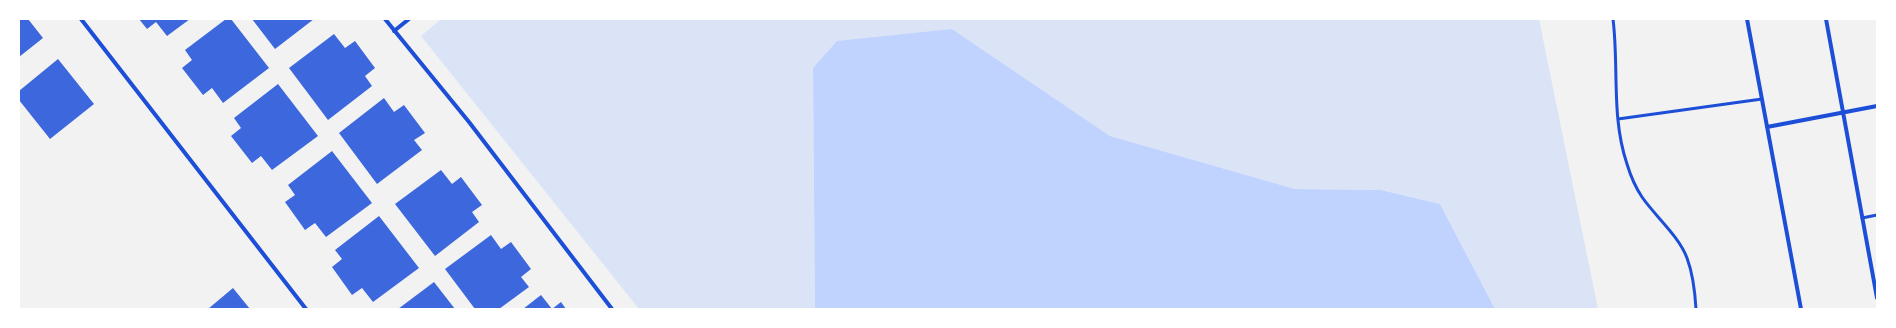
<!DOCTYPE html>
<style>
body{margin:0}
#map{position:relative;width:1896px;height:328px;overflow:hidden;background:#f2f2f2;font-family:Jost,sans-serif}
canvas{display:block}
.frame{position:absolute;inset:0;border:20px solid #fff;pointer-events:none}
</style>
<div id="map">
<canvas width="1896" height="328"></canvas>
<div class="frame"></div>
</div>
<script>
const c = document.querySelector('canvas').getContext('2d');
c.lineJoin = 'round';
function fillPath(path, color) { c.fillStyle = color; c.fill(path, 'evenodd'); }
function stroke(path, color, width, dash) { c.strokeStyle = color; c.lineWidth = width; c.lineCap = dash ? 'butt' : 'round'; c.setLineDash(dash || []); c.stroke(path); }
const green = new Path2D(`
 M441,19H1539L1598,309H1495L1440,204L1381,190L1295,189L1110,136L952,29L813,68L815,309H639L421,36Z`);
const water = new Path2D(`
 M952,29L1110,136L1295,189L1381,190L1440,204L1495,309H815L813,68L837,41Z`);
const building = new Path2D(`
 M19,19H28L43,38L19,57Z
 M139,19H190L167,36L156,22L147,29Z
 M226,19H231L269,68L223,103L212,88L203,95L182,68L192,60L185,50Z
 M252,19H314L275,49Z
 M334,34L345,48L355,41L375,68L365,76L372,86L328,120L289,68Z
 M58,59L94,104L50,139L19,100V91Z
 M278,84L318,136L272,170L261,156L252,163L231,136L241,128L234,118Z
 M384,98L394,112L404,105L425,133L414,140L422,150L377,184L339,133Z
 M332,151L372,203L326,237L315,223L305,230L285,202L295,195L288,185Z
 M441,170L452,184L461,177L482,205L472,212L479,222L435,256L395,204Z
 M379,216L419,268L373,302L362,288L352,295L332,267L342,259L335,250Z
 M491,235L501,249L511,242L531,269L521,277L529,287L499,309H475L445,269Z
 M434,282L455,309H398Z
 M233,288L250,309H208Z
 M541,295L552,309H523Z
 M561,302L566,309H552Z`);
const service = new Path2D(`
 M1613,19C1619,67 1611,117 1627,164C1630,174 1636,188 1642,197C1655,216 1679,236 1687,258C1693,274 1695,292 1696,309
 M1618,119L1762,99
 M1862,218L1877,215`);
const minor = new Path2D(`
 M81,19L306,309
 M385,19L469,122L612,309
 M1747,19L1801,309
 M1826,19L1877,298
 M394,31L409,19
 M1767,127L1877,106`);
fillPath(green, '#dbe4f7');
fillPath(water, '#bfd3fe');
fillPath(building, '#3d67dc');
stroke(service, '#1d4ed8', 3);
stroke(minor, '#1d4ed8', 4);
</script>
